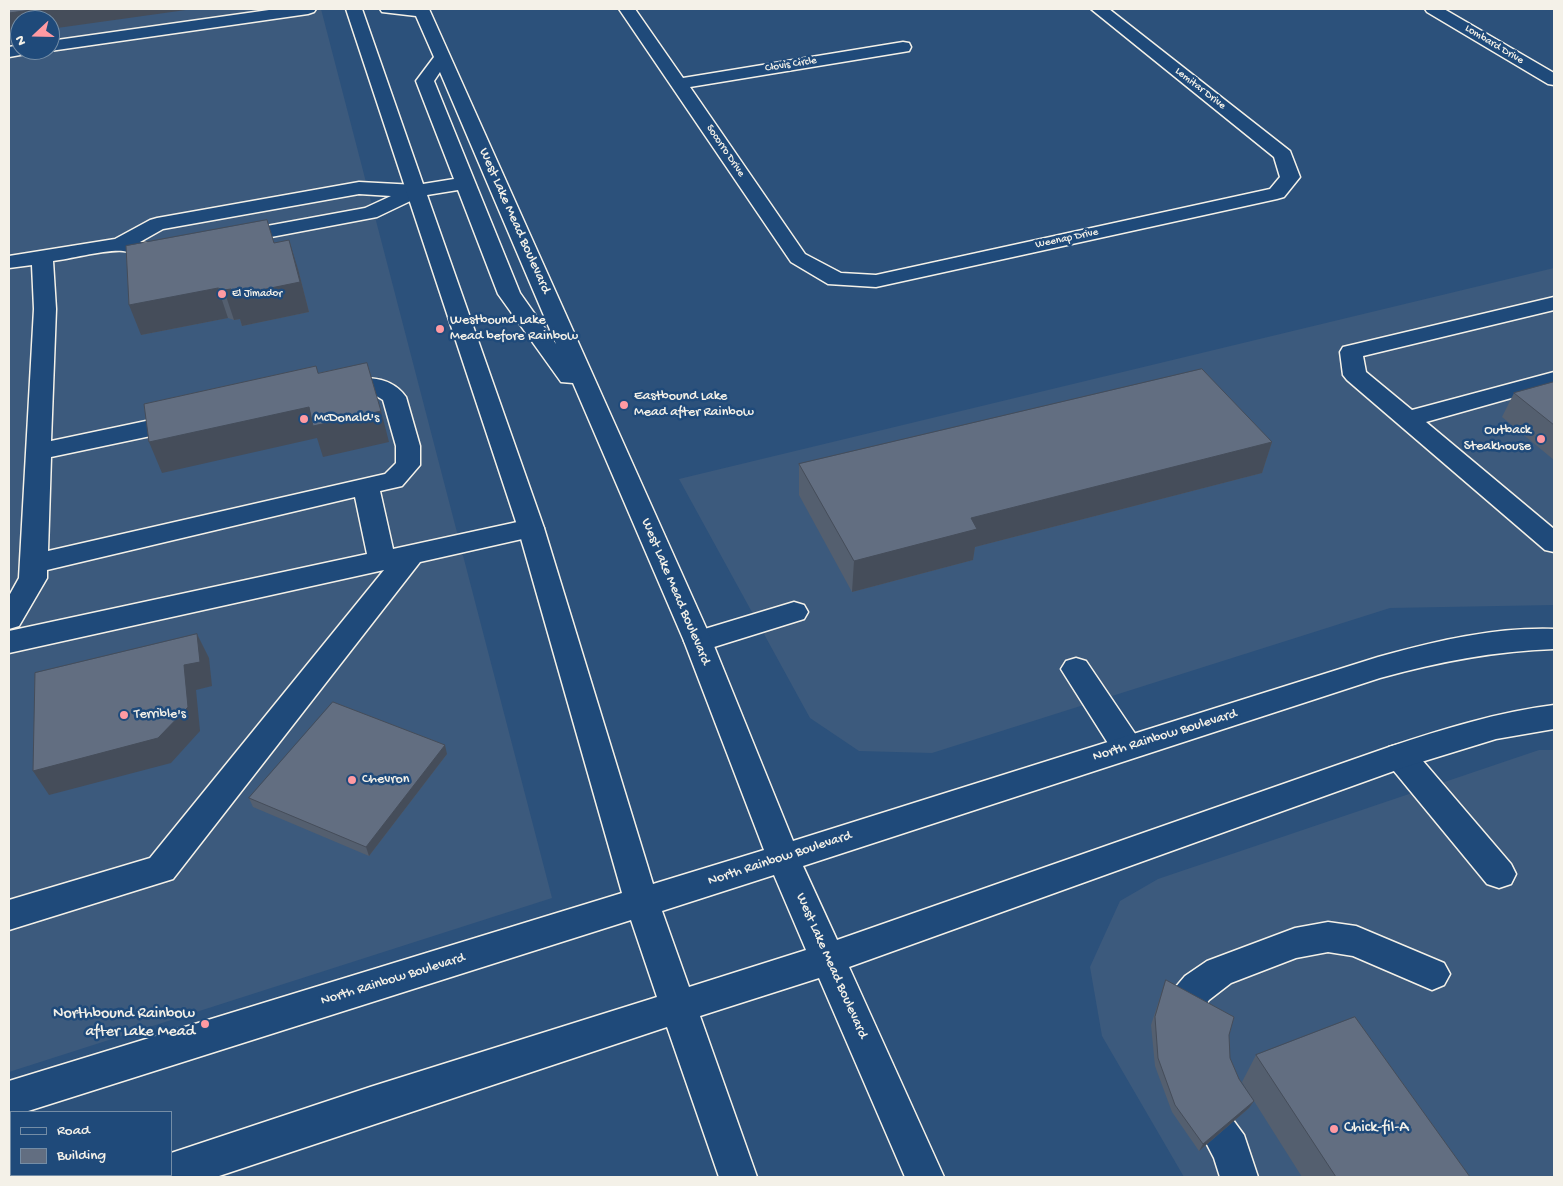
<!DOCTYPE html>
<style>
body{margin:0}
#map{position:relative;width:1563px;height:1186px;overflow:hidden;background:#2c517b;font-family:"Gochi Hand",sans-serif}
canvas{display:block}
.frame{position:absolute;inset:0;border:10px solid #f4f1e8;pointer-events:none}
.legend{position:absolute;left:10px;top:1111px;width:162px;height:65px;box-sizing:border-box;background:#1f4a7a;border:1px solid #748da6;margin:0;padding:6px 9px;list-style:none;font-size:15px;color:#f4f1e8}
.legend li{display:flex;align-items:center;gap:10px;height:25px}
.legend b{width:25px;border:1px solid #748da6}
.north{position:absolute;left:10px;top:10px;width:50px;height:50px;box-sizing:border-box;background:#1f4a7a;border:1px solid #748da6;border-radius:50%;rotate:249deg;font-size:14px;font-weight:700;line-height:20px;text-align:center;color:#f4f1e8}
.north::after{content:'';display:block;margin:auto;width:18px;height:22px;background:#ff9aa2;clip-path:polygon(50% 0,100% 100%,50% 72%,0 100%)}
</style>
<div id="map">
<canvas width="1563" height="1186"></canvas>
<div class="frame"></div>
<ul class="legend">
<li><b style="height:6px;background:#1f4a7a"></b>Road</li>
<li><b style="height:14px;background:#626e81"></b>Building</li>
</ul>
<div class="north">N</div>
</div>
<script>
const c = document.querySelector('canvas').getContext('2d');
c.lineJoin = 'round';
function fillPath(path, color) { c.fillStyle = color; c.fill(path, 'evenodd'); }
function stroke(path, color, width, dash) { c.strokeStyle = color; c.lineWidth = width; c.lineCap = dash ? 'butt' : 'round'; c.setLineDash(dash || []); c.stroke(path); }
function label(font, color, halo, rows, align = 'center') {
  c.font = font + ' "Gochi Hand",sans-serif'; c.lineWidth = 5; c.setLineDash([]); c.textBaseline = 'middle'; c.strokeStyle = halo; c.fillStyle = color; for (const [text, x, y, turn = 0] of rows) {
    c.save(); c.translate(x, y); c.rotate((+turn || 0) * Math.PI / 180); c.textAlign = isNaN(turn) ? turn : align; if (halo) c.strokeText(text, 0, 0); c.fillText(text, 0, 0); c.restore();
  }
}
const built = new Path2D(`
 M9,9H321L552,898L9,1072ZM20,20H50V50H20Z
 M1554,268V605L1390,608L932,753L859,751L810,718L679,479Z
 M1539,750H1554V1177H1184L1102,1036L1090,967L1120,901L1158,879Z`);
const minor = new Path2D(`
 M276,9H316L314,12L308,14L50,51L46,50H50V41Z
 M619,9H635L683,78L903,42L909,43L911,47L909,51L903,52L690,87L805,254L841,273L876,275L1270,189L1280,177L1274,157L1091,9H1109L1290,151L1300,177L1284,197L1277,199L876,287L828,284L791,262Z
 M1425,9H1444L1554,73V85L1548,84L1427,12Z
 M20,45V50H28L26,54L9,57V47Z
 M359,182L416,185L423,187L426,191L423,195L377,217L234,244L227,242L224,238L227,234L234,232L365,208L391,196L359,194L163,229L140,242L158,246L165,244L172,246L175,250C164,266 139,253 123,251C109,249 69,259 53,261L56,309L51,441L184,413L193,416L196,421L193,426L184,429L51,457L48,551L385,474L396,463V446L383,400C358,383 351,400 328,394L324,389L328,384C353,377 388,371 406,397L420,446V465L402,486L380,491L393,549L531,519L540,522L544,528L540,534L531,537L420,562L173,879L9,930V900L150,858L384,570L9,653V631L367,554L355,497L47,570V578L19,626L9,629V596L19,578L34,309L32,265L9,268V256L115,239L150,220L157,218Z
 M1554,297V310L1363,356L1366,372L1412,410L1554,372V386L1426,422L1554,529V552L1545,550L1347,380L1343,375L1340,352L1343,347Z
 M794,602L804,605L808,612L804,619L698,652L688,648L684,641L688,634Z
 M1076,658L1086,661L1138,738L1142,747L1138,756L1127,759L1116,756L1066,677L1061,669L1066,661Z
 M1400,744L1411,747L1511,864L1516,874L1511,884L1499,888L1487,884L1389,765L1385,756L1389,747Z
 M1328,922L1356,926L1444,963L1450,974L1444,985L1432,990L1353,956L1328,952L1296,958L1231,983L1209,1000L1200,1013L1187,1018L1174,1013L1169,1001L1174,989L1185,976L1207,961L1295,928Z
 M1220,1114L1233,1120L1244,1135L1258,1177H1220L1214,1158L1201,1133L1207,1120Z`);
const major = new Path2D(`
 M346,9H362L423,184L454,179L416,81L434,57L416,16L382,12L380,9H429L712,641L793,841L1378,657C1436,641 1494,627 1554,629V649C1494,651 1438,662 1380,678L803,866L837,940L1389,747C1443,729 1498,712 1554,705V729L1496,739L1405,767L849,967L944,1177H905L819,978L700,1016L757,1177H719L667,1027L216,1177H153L152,1175H171V1153L370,1087L657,997L631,920L25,1112H11V1117H9V1081L622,893L518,528ZM440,72L556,344L520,293L434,81ZM458,190L498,294L561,382L573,383L684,641L764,850L653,884L544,528L427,195ZM774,875L806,950L689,987L662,911Z`);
const wall = new Path2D(`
 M274,242L298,269L309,312L242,326L240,319L234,320L228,318L141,335Z
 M1554,382V460L1502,417L1514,393Z
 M1272,442L1262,473L975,547L973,560L852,592L799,495V464Z
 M447,754L369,856L253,807L249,798Z
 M1166,980L1229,1035L1230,1058L1239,1079L1251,1097L1242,1082L1256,1055L1470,1177H1302L1254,1101L1249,1108L1199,1151L1172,1112L1155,1066L1151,1025L1163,988Z`);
const shadedWall = new Path2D(`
 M39,9H193L50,29V20H20V34L9,35V13Z
 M289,240L298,269L309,312L242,326L240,319L234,320L224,290Z
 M218,288L228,318L141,335L129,305Z
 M309,407L381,411L389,442L323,457L317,438L162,473L149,442Z
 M1272,442L1262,473L975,547L973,560L852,592L854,561L971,518Z
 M197,634L209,658L212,686L196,690L200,731L171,763L49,795L33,771L184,665Z
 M445,745L447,754L369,856L366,847Z
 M1254,1101L1249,1108L1199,1151L1203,1144Z`);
const building = new Path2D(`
 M9,9H39L9,13Z
 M267,220L274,243L289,240L300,282L232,296L231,289L224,290L218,288L129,305L126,246Z
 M367,363L381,411L313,426L309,407L149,442L144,404L316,366L318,373Z
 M1202,369L1272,442L971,518L977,529L854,561L799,464Z
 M1554,382V425L1514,393Z
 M197,634L200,662L184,665L188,707L158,738L33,771L35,673Z
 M333,702L445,745L366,847L249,798Z
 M1166,980L1234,1017L1229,1035L1230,1058L1239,1079L1254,1101L1203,1144L1175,1105L1158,1058L1155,1017Z
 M1355,1017L1470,1177H1336L1256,1055Z`);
const markers = [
 [222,294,5,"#ff9aa2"],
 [440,329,5,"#ff9aa2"],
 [624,405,5,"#ff9aa2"],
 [304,419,5,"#ff9aa2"],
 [1541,439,5,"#ff9aa2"],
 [124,715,5,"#ff9aa2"],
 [352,780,5,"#ff9aa2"],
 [205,1024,5,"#ff9aa2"],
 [1334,1129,5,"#ff9aa2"]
];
const farStreetnames = [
 ["Lombard Drive",1494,45,31],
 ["Clovis Circle",791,65,-9],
 ["Lemitar Drive",1200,89,38],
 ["Socorro Drive",725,151,56],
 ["Weenap Drive",1067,239,-12]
];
const farPoinames = [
 ["El Jimador",232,294]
];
const streetNames = [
 ["West Lake Mead Boulevard",514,221,66],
 ["West Lake Mead Boulevard",675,592,67],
 ["North Rainbow Boulevard",1165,736,-17],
 ["North Rainbow Boulevard",780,859,-18],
 ["West Lake Mead Boulevard",831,966,66],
 ["North Rainbow Boulevard",393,980,-17]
];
const poiNames = [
 ["Westbound Lake",450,321],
 ["Mead before Rainbow",450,337],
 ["Eastbound Lake",634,397],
 ["Mead after Rainbow",634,413],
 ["McDonald's",314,419],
 ["Outback",1531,431,"right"],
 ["Steakhouse",1531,447,"right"],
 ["Terrible's",134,715],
 ["Chevron",362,780]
];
const nearPoinames = [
 ["Northbound Rainbow",195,1015],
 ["after Lake Mead",195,1033],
 ["Chick-fil-A",1344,1129,"left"]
];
fillPath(built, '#3c5a7d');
stroke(minor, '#f4f1e8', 3);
stroke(major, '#f4f1e8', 3);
fillPath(minor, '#1f4a7a');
fillPath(major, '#1f4a7a');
fillPath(wall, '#545f6f');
fillPath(shadedWall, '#454d5a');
fillPath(building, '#626e81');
stroke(building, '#454d5a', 1);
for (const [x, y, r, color] of markers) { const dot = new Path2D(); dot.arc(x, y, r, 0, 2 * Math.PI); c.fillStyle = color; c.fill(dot); stroke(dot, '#1f4a7a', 2); }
label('11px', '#f4f1e8', '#1f4a7a', farStreetnames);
label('11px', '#f4f1e8', '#1f4a7a', farPoinames, 'left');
label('14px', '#f4f1e8', '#1f4a7a', streetNames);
label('14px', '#f4f1e8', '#1f4a7a', poiNames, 'left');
label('16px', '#f4f1e8', '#1f4a7a', nearPoinames, 'right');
</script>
